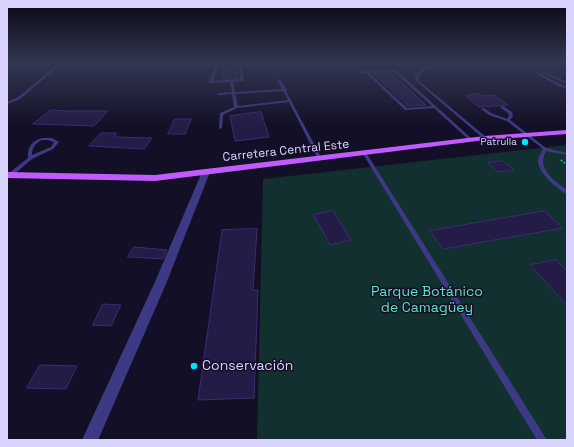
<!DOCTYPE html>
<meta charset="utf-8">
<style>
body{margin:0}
#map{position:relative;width:574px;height:447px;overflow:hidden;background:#130f26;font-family:"Space Grotesk",sans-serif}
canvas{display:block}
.frame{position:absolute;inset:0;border:8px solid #d9d4ff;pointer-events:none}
</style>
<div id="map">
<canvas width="574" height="447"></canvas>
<div class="frame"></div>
</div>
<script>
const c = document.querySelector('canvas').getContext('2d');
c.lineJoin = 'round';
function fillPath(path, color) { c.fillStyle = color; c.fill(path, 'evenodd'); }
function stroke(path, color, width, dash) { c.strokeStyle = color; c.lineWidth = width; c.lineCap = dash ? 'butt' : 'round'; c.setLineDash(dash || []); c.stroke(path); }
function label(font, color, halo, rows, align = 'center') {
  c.font = font + ' "Space Grotesk",sans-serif'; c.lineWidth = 3; c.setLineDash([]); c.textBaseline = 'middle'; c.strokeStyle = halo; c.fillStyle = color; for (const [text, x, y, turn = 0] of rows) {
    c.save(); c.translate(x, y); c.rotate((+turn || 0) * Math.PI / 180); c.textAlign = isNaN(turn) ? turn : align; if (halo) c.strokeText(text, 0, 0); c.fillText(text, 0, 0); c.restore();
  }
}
const green = new Path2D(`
 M567,145V440H257L263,179Z`);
const building = new Path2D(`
 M222,64H236L237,78L222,79Z
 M375,74H392L426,105L408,106Z
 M478,93L482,96L494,95L508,105L479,107L466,96Z
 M51,110L68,111H108L94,126L33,124Z
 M261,112L269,137L235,141L230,116Z
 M175,119H191L185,134H168Z
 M101,133H117L114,137L152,138L144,149L89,146Z
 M503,161L514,170L498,172L488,163Z
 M333,211L351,240L330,245L314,215Z
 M545,211L563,228L443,249L430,231Z
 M257,229L253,290H258L254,398L198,400L222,230Z
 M134,247L167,250L163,259L128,257Z
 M556,260L567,271V305L530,265Z
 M103,304L121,305L111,326L93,325Z
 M40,365L77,366L66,389L27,388Z`);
const path = new Path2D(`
 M561,160L567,165`);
const service = new Path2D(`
 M58,64H61L24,96L18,100L7,104V102L16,98L22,94Z
 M217,64H219L213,81L240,79L239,64H241L244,80L242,81L233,82L235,92L282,89L277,80L280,79L287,90L286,91L322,159V160H318V159L289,102L237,108L223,115L222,128L219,129L220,113L234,107L232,94L219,95L217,94L219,93L232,92L230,82L211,83L209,82ZM283,91L288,100L238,106L235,94Z
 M441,64H450C439,68 427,65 419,76V81L486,137V139H484L416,81L415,76C422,67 431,65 441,64Z
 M396,70L472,139V141H470L434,108L405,110L366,73H358L357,72L358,71ZM394,72L432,106L407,108L369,73Z
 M545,72L567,82V84L545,74H541L562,85L567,86V88L560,87L537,74Z
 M501,106H503L512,112L513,116L510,120L546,148L567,153V155L546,151C536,169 554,180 567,190V194C557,189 539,174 538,161C538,157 541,153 543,149L507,121L489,115L481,109L484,108L491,113L507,119L509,116L508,113L501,108Z
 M42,138H52L59,142L53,149L32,159L12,176H8V174L28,158C27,147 32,141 42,138ZM42,140H47L54,142L51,147L32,155C32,148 35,143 42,140Z
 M363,153H367V154L547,440H537L363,154Z`);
const minor = new Path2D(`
 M206,169L210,172L166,284L98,440H82L154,284L202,172Z`);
const primary = new Path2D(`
 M567,130V134L485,140L155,181L7,178V172L155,175L485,136Z`);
const markers = [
 [525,142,4,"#00e5ff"],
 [194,366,4,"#00e5ff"]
];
const farPoinames = [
 ["Patrulla",517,142]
];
const streetNames = [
 ["Carretera Central Este",286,151,-6]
];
const nearParknames = [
 ["Parque Botánico",427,292],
 ["de Camagüey",427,308]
];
const nearPoinames = [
 ["Conservación",202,366]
];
fillPath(green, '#12302f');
fillPath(building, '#241b47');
stroke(building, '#3b2d73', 1);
stroke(path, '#2fb8b0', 2, [1.5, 2]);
fillPath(service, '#3d3a85');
fillPath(minor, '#3d3a85');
fillPath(primary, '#c25bff');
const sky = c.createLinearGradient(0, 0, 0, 127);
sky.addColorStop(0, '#0a0815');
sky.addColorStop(0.5, '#333752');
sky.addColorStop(1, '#33375200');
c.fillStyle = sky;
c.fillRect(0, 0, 574, 127);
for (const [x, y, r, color] of markers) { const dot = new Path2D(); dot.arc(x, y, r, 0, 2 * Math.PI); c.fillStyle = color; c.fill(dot); stroke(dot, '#130f26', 1.5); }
label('10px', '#d9d4ff', '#130f26', farPoinames, 'right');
label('12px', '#d9d4ff', '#130f26', streetNames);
label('14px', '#5fe0c0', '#130f26', nearParknames);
label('14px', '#d9d4ff', '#130f26', nearPoinames, 'left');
</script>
